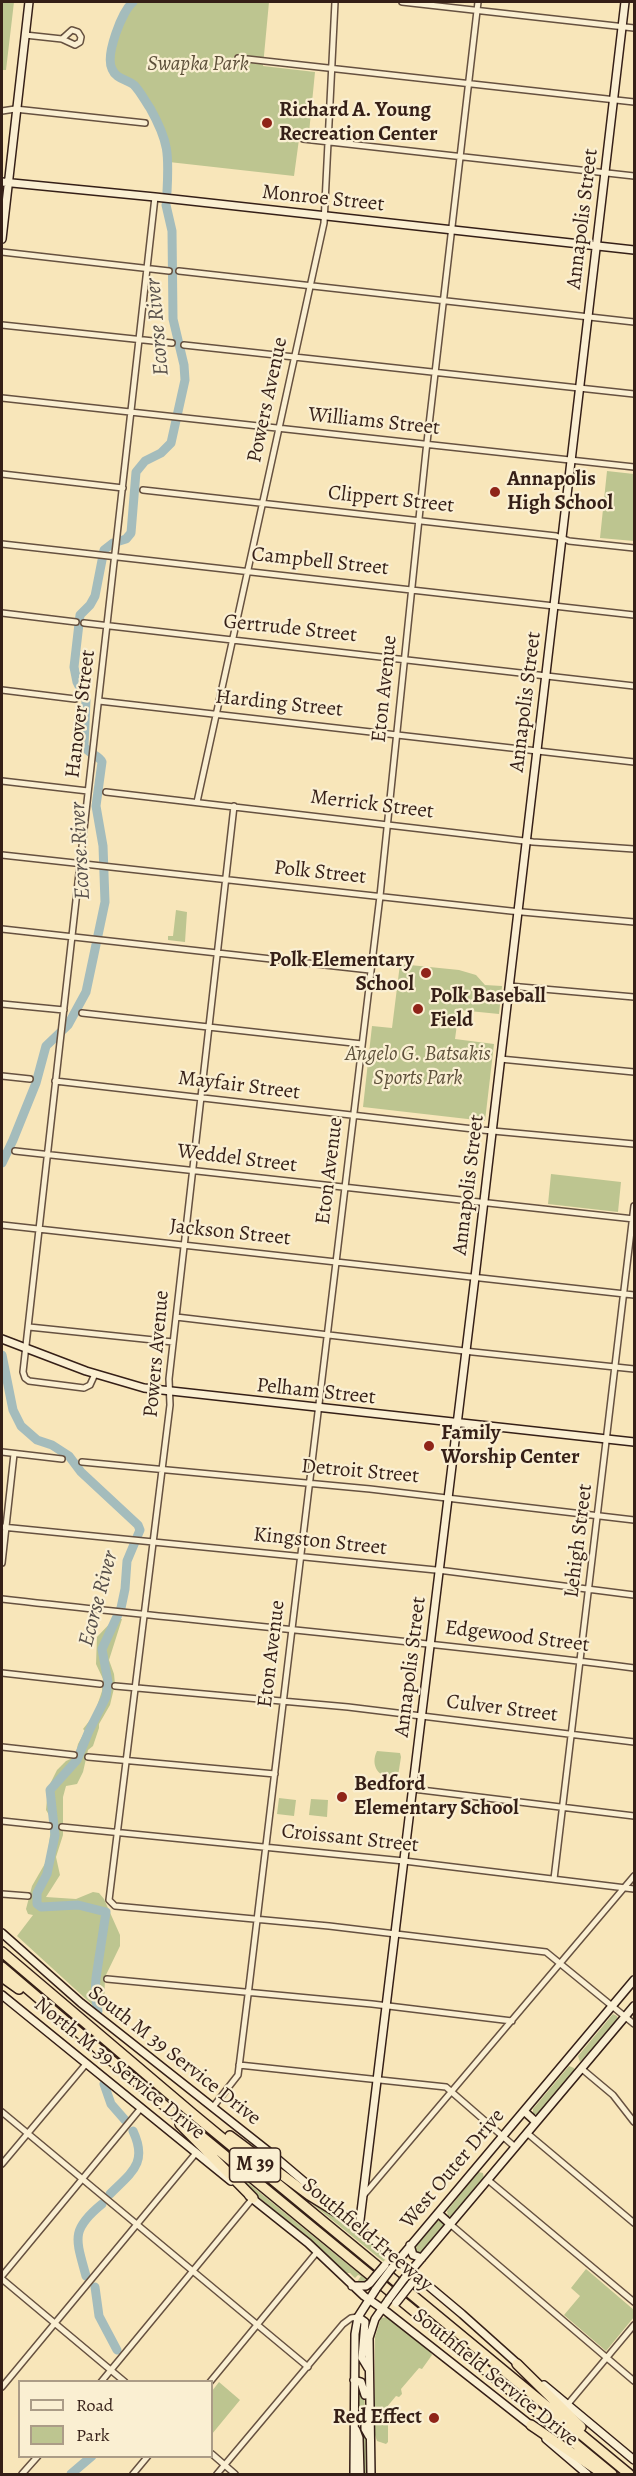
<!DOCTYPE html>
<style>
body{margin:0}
#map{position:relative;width:636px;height:2476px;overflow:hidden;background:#f8e6ba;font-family:Alegreya,serif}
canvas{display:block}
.frame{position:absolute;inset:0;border:3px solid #351f17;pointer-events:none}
.legend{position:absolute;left:18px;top:2380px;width:195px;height:78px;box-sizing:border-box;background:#faefd2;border:2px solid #ab9c87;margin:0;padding:8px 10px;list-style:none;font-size:18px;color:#351f17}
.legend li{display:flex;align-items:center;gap:12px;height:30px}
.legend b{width:30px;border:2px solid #ab9c87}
</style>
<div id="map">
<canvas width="636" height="2476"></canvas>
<div class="frame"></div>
<ul class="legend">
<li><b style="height:8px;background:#faefd2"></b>Road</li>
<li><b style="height:16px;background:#bdc590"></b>Park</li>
</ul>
</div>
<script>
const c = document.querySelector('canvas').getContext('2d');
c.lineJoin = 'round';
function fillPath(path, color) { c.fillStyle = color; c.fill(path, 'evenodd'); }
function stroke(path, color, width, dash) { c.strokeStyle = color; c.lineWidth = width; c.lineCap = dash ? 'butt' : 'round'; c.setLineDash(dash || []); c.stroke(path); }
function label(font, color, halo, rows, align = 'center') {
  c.font = font + ' Alegreya,serif'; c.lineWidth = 4.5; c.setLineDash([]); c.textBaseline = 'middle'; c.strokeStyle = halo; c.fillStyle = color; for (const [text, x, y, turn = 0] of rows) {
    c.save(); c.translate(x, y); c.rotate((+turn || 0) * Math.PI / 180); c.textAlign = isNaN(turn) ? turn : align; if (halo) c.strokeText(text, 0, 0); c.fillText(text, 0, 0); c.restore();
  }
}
const green = new Path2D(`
 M2,2H14L6,70H2Z
 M133,2H269L263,66L315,72L309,133L300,132L294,176L169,162C170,138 151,103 135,86C130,82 123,81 118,77C101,65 114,40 120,26C124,16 125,8 133,2Z
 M607,471L634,474V541L600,538Z
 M176,910L187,912L185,942L168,940V936H173Z
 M400,964L459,970L476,975L485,985L502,986L499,1014L459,1010L455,1039L494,1044L485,1121L363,1107L372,1026L392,1028Z
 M551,1174L621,1182L618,1212L548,1204Z
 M115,1618L122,1619L109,1660L114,1674L115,1684L110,1705L99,1724V1728L93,1746L88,1750L83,1772L77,1784L66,1786L63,1797V1835L56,1857L60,1875L46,1897L76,1899L93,1892L99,1893L104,1899L120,1935V1946L105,1977L104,2007L98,2010L17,1936L33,1915L28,1914L26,1909L32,1886L47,1860L52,1820L46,1810L48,1788L57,1770L66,1761L75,1757L78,1744L85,1731L83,1729L94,1715L102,1691L103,1679L96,1664L97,1637Z
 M377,1751L400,1753L401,1757L398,1776C381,1781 369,1767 377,1751Z
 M279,1798L296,1800L294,1816L277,1814Z
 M311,1799L328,1800L327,1817L309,1815Z
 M613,2014L617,2016L618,2020L580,2062L578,2056Z
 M569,2066L574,2068V2073L539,2114H533V2109Z
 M220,2160L368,2281L367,2282H357L361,2276L358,2275L355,2278L350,2273H347L255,2194Z
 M478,2172L483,2173L484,2179L452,2216H448L447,2211Z
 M295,2190L333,2214L383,2251L386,2255L384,2262Z
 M437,2221H443L445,2226L421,2254H414V2249Z
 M586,2269L634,2310V2317L606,2351L564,2315L580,2296L571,2288Z
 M387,2317L428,2347L432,2355L422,2369L419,2368L401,2389L402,2394L399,2397L396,2396L386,2408L388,2411V2442L386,2444L377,2441L375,2435V2337L381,2318Z
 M219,2382L240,2400L212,2434V2391Z
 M361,2384L364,2388L367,2474H362C362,2445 359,2416 358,2386Z`);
const river = new Path2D(`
 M133,2C122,11 105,55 112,69C116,79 126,79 134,85C140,91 145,101 150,108C169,142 169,154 167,192
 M2,1163L13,1140L36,1083L46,1046L68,1025L86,992L105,902L103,846L96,806L102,762C99,755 88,754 84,746L86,700L77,682L74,667L80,615L90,605L95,596L104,550L113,543L126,539L131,533L136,472L145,461L161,453L171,443L185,380L184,365L173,319L172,231L166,205
 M2,1355L13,1410L21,1426L37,1440L52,1445L69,1456L81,1472L138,1525L140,1530L127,1561L125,1589L121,1608L102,1649L108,1682L106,1697L89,1731L77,1760L50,1790L55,1835L47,1874L37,1893V1904L41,1907L78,1905L106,1912L96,1978L95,1995L98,2011
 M104,2084L111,2104L125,2120
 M110,2194C132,2172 148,2163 133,2131
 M86,2276C76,2239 70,2230 102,2204
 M95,2287L99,2316L117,2350
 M71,2474L92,2456`);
const street = new Path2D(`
 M402,2L634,28
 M25,35L62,39L75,45L80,42L81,37L78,32L72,30L62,39
 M238,58L634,102
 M2,111L15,109L145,123
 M303,139L634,176
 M2,252L169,271
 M179,271L634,322
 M2,325L172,343
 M184,345L634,394
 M2,398L634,467
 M2,474L123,488
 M143,490L556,536L569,541L634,548
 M2,544L634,615
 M2,613L76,622
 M84,623L634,686
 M2,690L75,699
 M99,701L634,762
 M2,781L88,791
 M106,792L533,842L634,849
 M197,802L324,223L335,2
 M234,806L169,1379L170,1405L109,1900L115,1906L329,1926L546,1952L634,2024
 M2,855L511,911L634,922
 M2,929L370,970
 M509,986L634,997
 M2,1004L64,1010
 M82,1013L362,1044
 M500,1059L634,1072
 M2,1076L30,1079
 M55,1081L482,1130L634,1144
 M15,1151L634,1219
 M2,1225L634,1295
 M176,1317L473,1352L634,1369
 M29,1327L173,1342
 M95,1374L90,1385L84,1388L29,1381L25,1378L23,1372L155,197
 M2,1452L62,1459
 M82,1462L370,1489L634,1520
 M2,1527L446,1571L634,1595
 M2,1563L14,1454
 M2,1599C212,1623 424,1641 634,1668
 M2,1673L100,1684
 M115,1686L348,1707L634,1742
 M2,1747L74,1755
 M88,1757L275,1774
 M413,1789L634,1816
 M2,1821L49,1826
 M62,1827L404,1861L634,1889
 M554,1879L634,1206
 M2,1894L28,1896
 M107,1979L372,2004L512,2021
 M239,2065L446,2087L515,2147
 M582,2069L613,2095L634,2122
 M213,2107L238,2075L249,1987L380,896L426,451L478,2
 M2,2112L308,2367
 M527,2133L634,2223
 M2,2164L86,2064
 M488,2180L634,2302
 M363,2196L634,1876
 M450,2224L634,2381
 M2,2276L141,2108
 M2,2279L125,2382
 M101,2382L253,2198
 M210,2382L317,2252
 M2,2387L196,2153
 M568,2404L634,2325
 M212,2454L235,2474
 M22,2474L38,2456
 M133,2474L148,2456
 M217,2474L343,2324L351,2318L358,2317`);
const secondary = new Path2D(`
 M2,182L155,197L634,250
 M2,239L29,2
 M2,1339L86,1371L144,1388L634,1442
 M2,1933L81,2003L268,2151L334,2207
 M2,1995L231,2181
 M524,2111L536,2122
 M249,2196L308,2243L364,2296L387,2312L533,2427
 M438,2213L450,2224
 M357,2226L462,2314L519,2365
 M359,2228L475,1277L625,2
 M410,2245L413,2255L422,2258
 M391,2269L634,1980
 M404,2279L634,2006
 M352,2286H366L370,2283
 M358,2317L365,2322L362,2358L368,2368
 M354,2380L361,2382L365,2395
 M544,2385L634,2460
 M365,2412V2429L369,2436
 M356,2430L359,2438L360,2474
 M546,2439L587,2474
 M354,2474L355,2334L358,2317L376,2289
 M371,2474L369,2338L375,2319L389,2299`);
const highway = new Path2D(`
 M2,1952L193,2114L629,2474
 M2,1967L172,2112L612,2474
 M2,1977L19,1989
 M180,2124L253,2198
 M230,2136L309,2195L353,2222
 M517,2364L581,2427
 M531,2425L603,2474`);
const secondaryBridge = new Path2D(`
 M370,2283L385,2265
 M376,2289L391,2269
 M389,2299L404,2279
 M396,2303L411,2284`);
const markers = [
 [267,123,6,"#8f2418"],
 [495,492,6,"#8f2418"],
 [426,973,6,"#8f2418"],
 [418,1009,6,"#8f2418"],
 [429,1446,6,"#8f2418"],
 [342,1797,6,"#8f2418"],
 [434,2418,6,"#8f2418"]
];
const shields = [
 [255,2165,51]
];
const shieldNames = [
 ["M 39",255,2165]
];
const parkNames = [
 ["Swapka Park",198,65],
 ["Angelo G. Batsakis",418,1055],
 ["Sports Park",418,1079]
];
const poiNames = [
 ["Richard A. Young",279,111],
 ["Recreation Center",279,135],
 ["Annapolis",507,480],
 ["High School",507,504],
 ["Polk Elementary",414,961,"right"],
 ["School",414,985,"right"],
 ["Polk Baseball",430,997],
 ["Field",430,1021],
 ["Family",441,1434],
 ["Worship Center",441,1458],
 ["Bedford",354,1785],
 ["Elementary School",354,1809],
 ["Red Effect",422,2418,"right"]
];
const streetNames = [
 ["Monroe Street",323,199,6],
 ["Annapolis Street",583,219,-83],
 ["Powers Avenue",268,400,-78],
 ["Williams Street",374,422,6],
 ["Clippert Street",391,500,6],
 ["Campbell Street",320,562,6],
 ["Gertrude Street",290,629,6],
 ["Eton Avenue",385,689,-84],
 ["Annapolis Street",526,702,-83],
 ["Harding Street",279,704,6],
 ["Hanover Street",81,714,-83],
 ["Merrick Street",372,805,7],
 ["Polk Street",320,873,6],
 ["Mayfair Street",239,1086,7],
 ["Weddel Street",237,1159,7],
 ["Eton Avenue",330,1171,-83],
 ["Annapolis Street",469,1185,-83],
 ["Jackson Street",230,1233,6],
 ["Powers Avenue",157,1354,-85],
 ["Pelham Street",316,1392,6],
 ["Detroit Street",360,1472,5],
 ["Lehigh Street",579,1541,-83],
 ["Kingston Street",320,1542,6],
 ["Edgewood Street",517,1637,7],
 ["Eton Avenue",272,1654,-83],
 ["Annapolis Street",411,1667,-83],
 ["Culver Street",502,1709,7],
 ["Croissant Street",350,1839,6],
 ["South M 39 Service Drive",174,2056,38],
 ["North M 39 Service Drive",119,2069,39],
 ["West Outer Drive",453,2169,-50],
 ["Southfield Freeway",367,2235,40],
 ["Southfield Service Drive",495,2378,39]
];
const waterNames = [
 ["Ecorse River",158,327,-95],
 ["Ecorse River",81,851,-93],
 ["Ecorse River",99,1599,-75]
];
fillPath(green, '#bdc590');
stroke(river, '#a4bcbc', 9);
stroke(street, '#665140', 8);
stroke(secondary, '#351f17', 10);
stroke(highway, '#351f17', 12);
stroke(street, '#faefd2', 5);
stroke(secondary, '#faefd2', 7);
stroke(highway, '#f8e6ba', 9);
stroke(secondaryBridge, '#351f17', 10, []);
stroke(secondaryBridge, '#faefd2', 7);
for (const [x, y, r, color] of markers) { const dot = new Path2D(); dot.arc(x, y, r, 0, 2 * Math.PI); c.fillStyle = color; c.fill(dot); stroke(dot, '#faefd2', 2); }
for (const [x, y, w] of shields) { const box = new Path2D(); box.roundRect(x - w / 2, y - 17, w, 34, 4.5); c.fillStyle = '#faefd2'; c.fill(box); stroke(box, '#351f17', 1.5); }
label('bold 20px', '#351f17', null, shieldNames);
label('italic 21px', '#5e513b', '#faefd2', parkNames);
label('bold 21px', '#351f17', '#faefd2', poiNames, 'left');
label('21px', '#351f17', '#faefd2', streetNames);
label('italic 22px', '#564e49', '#faefd2', waterNames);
</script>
